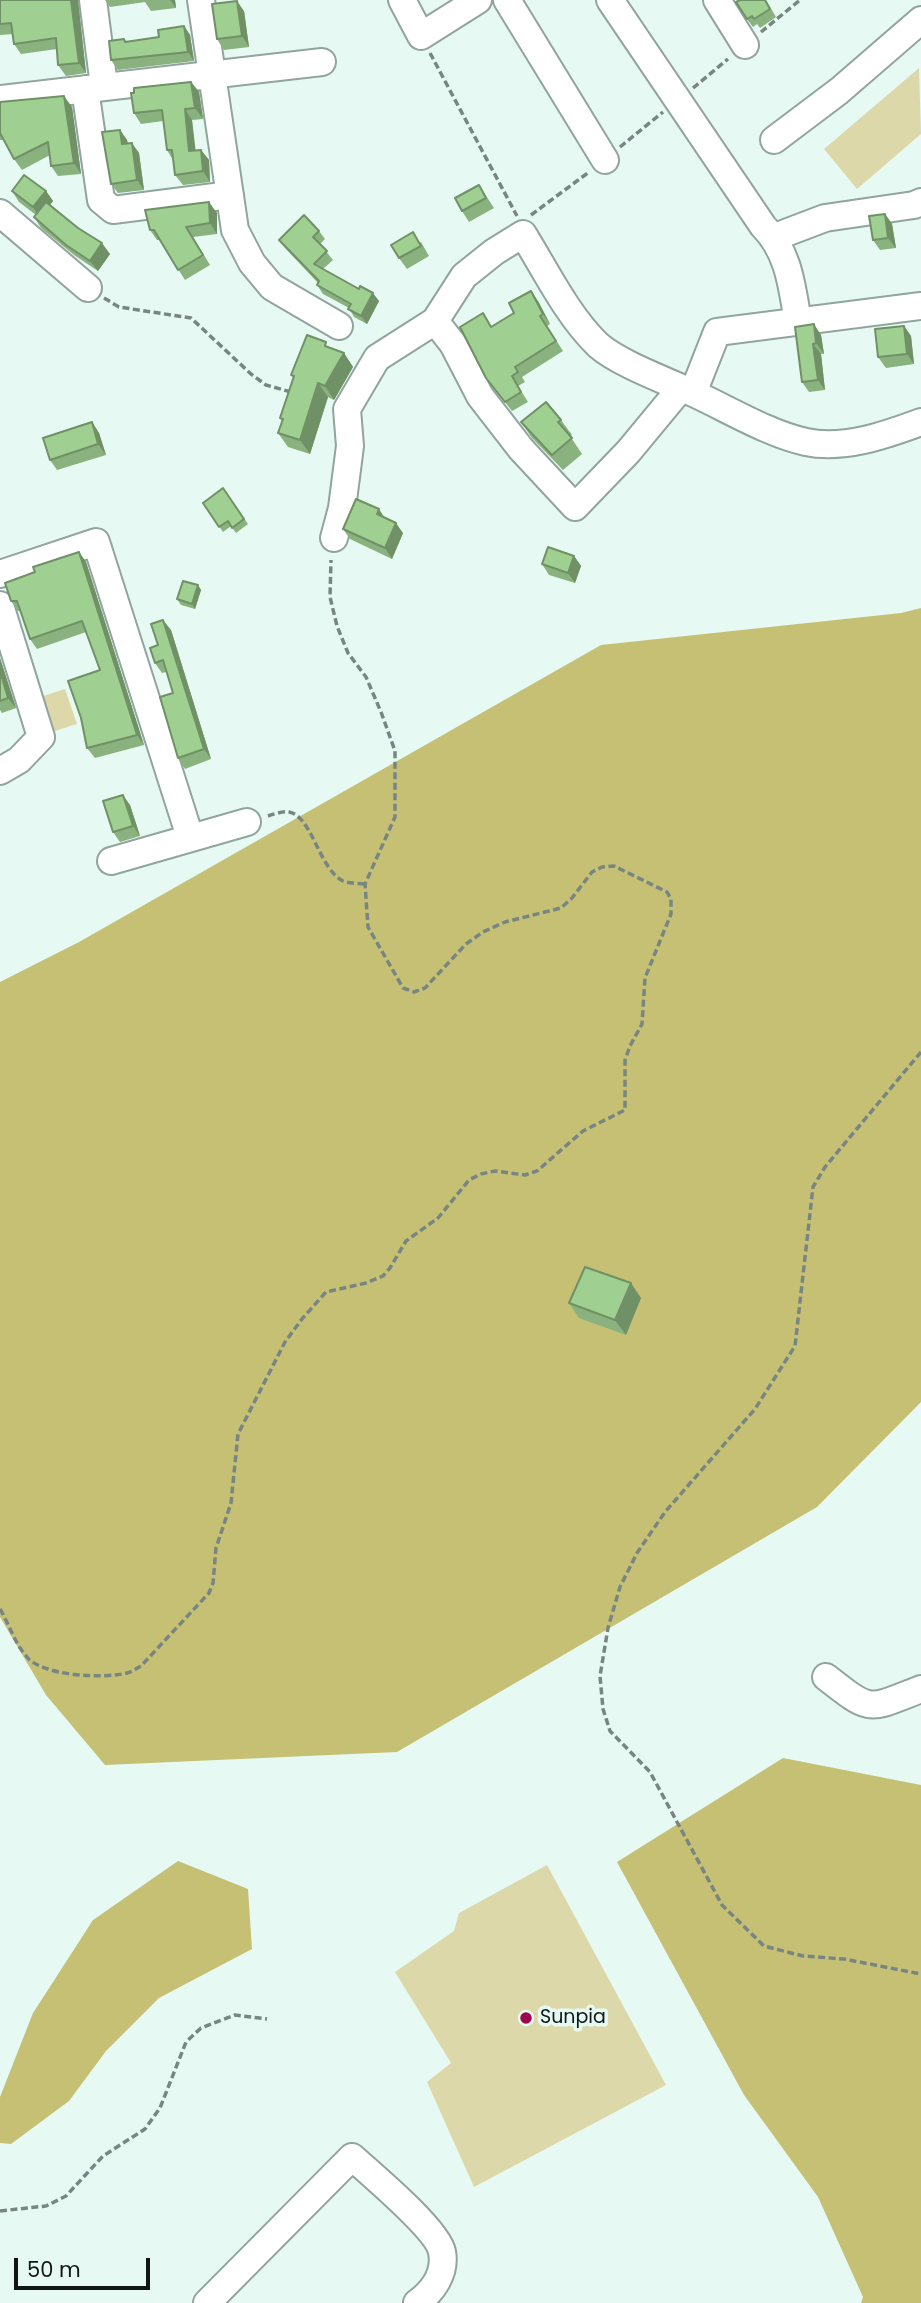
<!DOCTYPE html>
<style>
body{margin:0}
#map{position:relative;width:921px;height:2303px;overflow:hidden;background:#e6faf3;font-family:Poppins,sans-serif}
canvas{display:block}
.scale{position:absolute;left:14px;top:2258px;width:136px;height:32px;box-sizing:border-box;border:4px solid #0f1613;border-top:0;padding-left:9px;font-size:21px;line-height:24px;white-space:nowrap;color:#0f1613;-webkit-text-stroke:5px #e6faf3;paint-order:stroke}
</style>
<div id="map">
<canvas width="921" height="2303"></canvas>
<div class="scale">50 m</div>
</div>
<script>
const c = document.querySelector('canvas').getContext('2d');
c.lineJoin = 'round';
function fillPath(path, color) { c.fillStyle = color; c.fill(path, 'evenodd'); }
function stroke(path, color, width, dash) { c.strokeStyle = color; c.lineWidth = width; c.lineCap = dash ? 'butt' : 'round'; c.setLineDash(dash || []); c.stroke(path); }
function label(font, color, halo, rows, align = 'center') {
  c.font = font + ' Poppins,sans-serif'; c.lineWidth = 7; c.setLineDash([]); c.textBaseline = 'middle'; c.strokeStyle = halo; c.fillStyle = color; for (const [text, x, y, turn = 0] of rows) {
    c.save(); c.translate(x, y); c.rotate((+turn || 0) * Math.PI / 180); c.textAlign = isNaN(turn) ? turn : align; if (halo) c.strokeText(text, 0, 0); c.fillText(text, 0, 0); c.restore();
  }
}
const green = new Path2D(`
 M919,68L921,134L857,189L824,149Z
 M65,689L77,724L48,733L37,698Z
 M547,1865L666,2085L474,2187L427,2082L451,2063L395,1972L454,1931L459,1913Z`);
const forest = new Path2D(`
 M921,608V1402L817,1507L397,1752L105,1765L46,1695L0,1617V982L79,942L601,645L901,613Z
 M783,1758L921,1785V2303H861L863,2297L818,2197L744,2095L617,1862Z
 M178,1861L248,1889L252,1949L159,1998L106,2051L69,2101L11,2144L0,2143V2097L33,2013L93,1920Z`);
const path = new Path2D(`
 M761,32L800,0
 M430,53L517,216
 M693,88L728,59
 M620,147L663,112
 M531,215L589,172
 M104,298L119,307L191,318L251,374L266,385L291,392
 M268,816C274,814 283,811 289,812C312,816 319,869 343,881C350,884 358,883 365,884
 M921,1052L825,1167L813,1187L795,1346L755,1409L665,1512L637,1553L620,1587L608,1628L600,1676L603,1709L610,1731L650,1772L722,1905L764,1946L803,1956L844,1959L921,1974
 M0,1609C9,1624 15,1644 27,1657C42,1676 104,1679 127,1673C132,1672 137,1668 141,1666L209,1593L213,1583L216,1548L231,1503L238,1434L285,1342L302,1319L326,1292L366,1283L383,1276L390,1268L406,1241L438,1218L469,1180L481,1174L495,1171L525,1175L537,1171L583,1131L625,1110V1060L630,1046L642,1024L645,978L671,914V899L667,892L614,866L602,867L592,872L572,898L561,908L505,922L483,932L466,944L425,988L414,992L403,988L368,927L365,884L395,817V751L381,712L366,677L348,653L337,626L330,597L331,560
 M0,2211L46,2206L66,2196L103,2156L145,2129L160,2108L186,2042L201,2028L235,2015L267,2019`);
const minor = new Path2D(`
 M93,0L104,86
 M201,0L235,230L252,263L272,287L339,326
 M402,0L421,36L478,0
 M507,0L605,160
 M610,0L763,226C789,252 792,287 798,322
 M717,0L745,45
 M85,89L101,200L113,210L230,195
 M0,99L322,62
 M774,140L839,91L921,20
 M0,213L88,288
 M775,237L825,218L914,205L921,202
 M681,388L628,452L575,507L521,449L480,396L453,344L435,321L464,276L494,252L523,234C546,271 567,315 598,345C618,363 667,381 693,393C728,409 769,434 806,442C844,450 886,435 921,422
 M693,393L717,332L921,306
 M334,538L342,508L350,446L347,409L377,358L435,321
 M0,574L96,542L190,837
 M0,605L41,737L19,760L0,771
 M111,861L247,822
 M826,1677C872,1713 867,1710 921,1689
 M207,2303L352,2157C371,2174 438,2230 442,2252C446,2273 433,2291 417,2303`);
const wall = new Path2D(`
 M0,0H78L86,73L66,76L58,65L57,49L21,54L14,44L13,34L0,35Z
 M105,0H175L176,8L151,11L145,2L110,7Z
 M740,0H766L776,17L760,28L757,24L753,27L747,19Z
 M244,11L249,47L224,50L217,39Z
 M184,26L190,35L194,61L118,70L111,60L124,39L127,42L159,37Z
 M191,82L199,92L203,119L192,120L195,151L201,150L209,160L210,182L183,185L175,175L173,160L167,150L163,121L141,124L134,113Z
 M0,102L72,107L81,174L58,176L51,166L50,155L22,170L14,159L4,140H0Z
 M120,130L127,140L128,143L139,153L144,190L118,193L111,184Z
 M479,185L494,208L469,222L462,211Z
 M12,191H46L53,201L50,205L110,254L98,271L74,255L41,228L34,217L36,215L19,202Z
 M217,213V234L193,237L210,265L185,280L160,240H157L150,230Z
 M885,214L892,224L896,248L880,250L873,240Z
 M319,231L325,239L320,244L333,260L323,269L379,301L367,324L354,317L349,308L323,294L317,285L318,283L285,248L279,240Z
 M421,242L429,256L407,269L399,258Z
 M538,301L550,324L547,326L563,351L522,377L525,382L518,386L528,402L512,411L486,378L492,327L514,313Z
 M904,326L911,336L914,364L886,368L878,357Z
 M795,327L821,335L824,354H821L825,390L809,392L802,382Z
 M330,348L344,353L353,367L334,400L328,397L310,454L288,447L278,433L282,421L280,418L293,377L291,375Z
 M561,420L572,435L570,436L582,454L563,470L532,438L521,422Z
 M92,422L99,433L106,455L57,470L50,460Z
 M223,488L248,524L236,533L231,526L223,532L203,503Z
 M343,529L403,533L392,559L350,539Z
 M79,552L86,562L144,745L95,758L87,748L100,670L86,632L37,649L30,639L21,611H18L11,601L35,572Z
 M574,556L581,566L575,583L549,575L542,564Z
 M198,585L201,590L195,609L181,605L177,599Z
 M171,630L211,759L185,769L178,758L173,693L166,672L162,673L155,663L158,645Z
 M0,658L16,708L2,713L0,710Z
 M130,805L140,836L120,842L113,832Z
 M641,1298L626,1335L579,1318L569,1303Z`);
const shadedWall = new Path2D(`
 M71,0H78L86,73L79,63Z
 M170,0H175L176,8Z
 M237,1L244,11L249,47L242,36Z
 M184,26L190,35L194,61L188,52Z
 M191,82L199,92L203,119L195,108Z
 M64,96L72,107L81,174L74,163Z
 M185,109L192,120L197,162L189,151Z
 M120,130L127,140L129,154L122,144Z
 M132,143L139,153L144,190L137,180Z
 M201,150L209,160L210,182L203,171Z
 M46,191L53,201L40,218L33,207Z
 M209,202L217,213V234L210,223Z
 M885,214L892,224L896,248L888,238Z
 M102,243L110,254L98,271L90,261Z
 M531,291L538,301L550,324L543,314Z
 M373,293L379,301L367,324L361,316Z
 M814,324L821,335L824,354L816,343Z
 M904,326L911,336L914,364L907,354Z
 M813,344L821,354L825,390L818,380Z
 M344,353L353,367L334,400L325,386Z
 M318,383L328,397L310,454L300,440Z
 M92,422L99,433L106,455L98,444Z
 M379,509L386,520L377,514Z
 M396,523L403,533L392,559L385,548Z
 M79,552L86,562L144,745L137,735Z
 M574,556L581,566L575,583L568,573Z
 M198,585L201,590L195,609L192,604Z
 M163,620L171,630L211,759L204,749Z
 M0,658L16,708L8,698L0,671Z
 M123,795L130,805L140,836L133,826Z
 M631,1283L641,1298L626,1335L615,1320Z`);
const building = new Path2D(`
 M0,0H71L79,63L58,65L56,38L14,44L11,23L0,24Z
 M740,0H765L770,9L754,19L752,16L747,19L736,2Z
 M237,1L242,36L217,39L212,4Z
 M184,26L188,52L111,60L109,41L124,39L125,42L159,37L158,30Z
 M191,82L195,108L185,109L189,151L201,150L203,171L175,175L172,150H167L162,110L134,113L131,93H134V88Z
 M64,96L74,163L51,166L48,142L14,159L0,133V102Z
 M120,130L122,144L132,143L137,180L111,184L102,132Z
 M24,175L46,191L33,207L12,191Z
 M479,185L486,198L462,211L455,198Z
 M46,202L78,228L102,243L90,261L66,245L34,217Z
 M209,202L210,223L186,227L203,255L178,270L154,230H150L145,210Z
 M885,214L888,238L873,240L869,216Z
 M304,215L319,231L313,237L327,251L314,264L359,289L360,286L373,293L361,316L348,309L351,304L317,285L319,281L279,240Z
 M413,232L421,246L399,258L391,245Z
 M531,291L543,314L540,316L556,341L515,367L518,372L512,376L521,392L505,402L486,378L460,327L483,313L491,327L514,313L509,303Z
 M814,324L816,343L813,344L818,380L802,382L795,327Z
 M904,326L907,354L878,357L875,329Z
 M307,335L326,342L325,346L344,353L325,386L318,383L300,440L278,433L283,419L280,418L294,376L291,375Z
 M546,402L561,420L558,422L572,438L552,455L521,422Z
 M92,422L98,444L50,460L43,438Z
 M223,488L244,519L232,528L228,521L219,527L203,503Z
 M356,499L379,509L377,514L396,523L385,548L343,529Z
 M548,547L574,556L568,573L542,564Z
 M79,552L137,735L87,748L81,718L68,681L100,670L82,621L30,639L17,601H11L5,583L35,572L33,567Z
 M183,581L198,585L192,604L177,599Z
 M163,620L204,749L178,758L160,697L173,693L163,660L155,663L150,648L158,645L151,624Z
 M0,671L8,698L0,701Z
 M123,795L133,826L113,832L103,801Z
 M585,1267L631,1283L615,1320L569,1303Z`);
const markers = [
 [526,2018,7,"#9e064e"]
];
const poiNames = [
 ["Sunpia",540,2018]
];
fillPath(green, '#dcd8aa');
fillPath(forest, '#c6c075');
stroke(minor, '#91a49d', 30);
stroke(path, '#788681', 3.5, [7, 3.5]);
stroke(minor, '#fff', 26);
fillPath(wall, '#8ab27e');
fillPath(shadedWall, '#709166');
fillPath(building, '#a0cf92');
stroke(building, '#709166', 2);
for (const [x, y, r, color] of markers) { const dot = new Path2D(); dot.arc(x, y, r, 0, 2 * Math.PI); c.fillStyle = color; c.fill(dot); stroke(dot, '#e6faf3', 2.5); }
label('19px', '#0f1613', '#e6faf3', poiNames, 'left');
</script>
